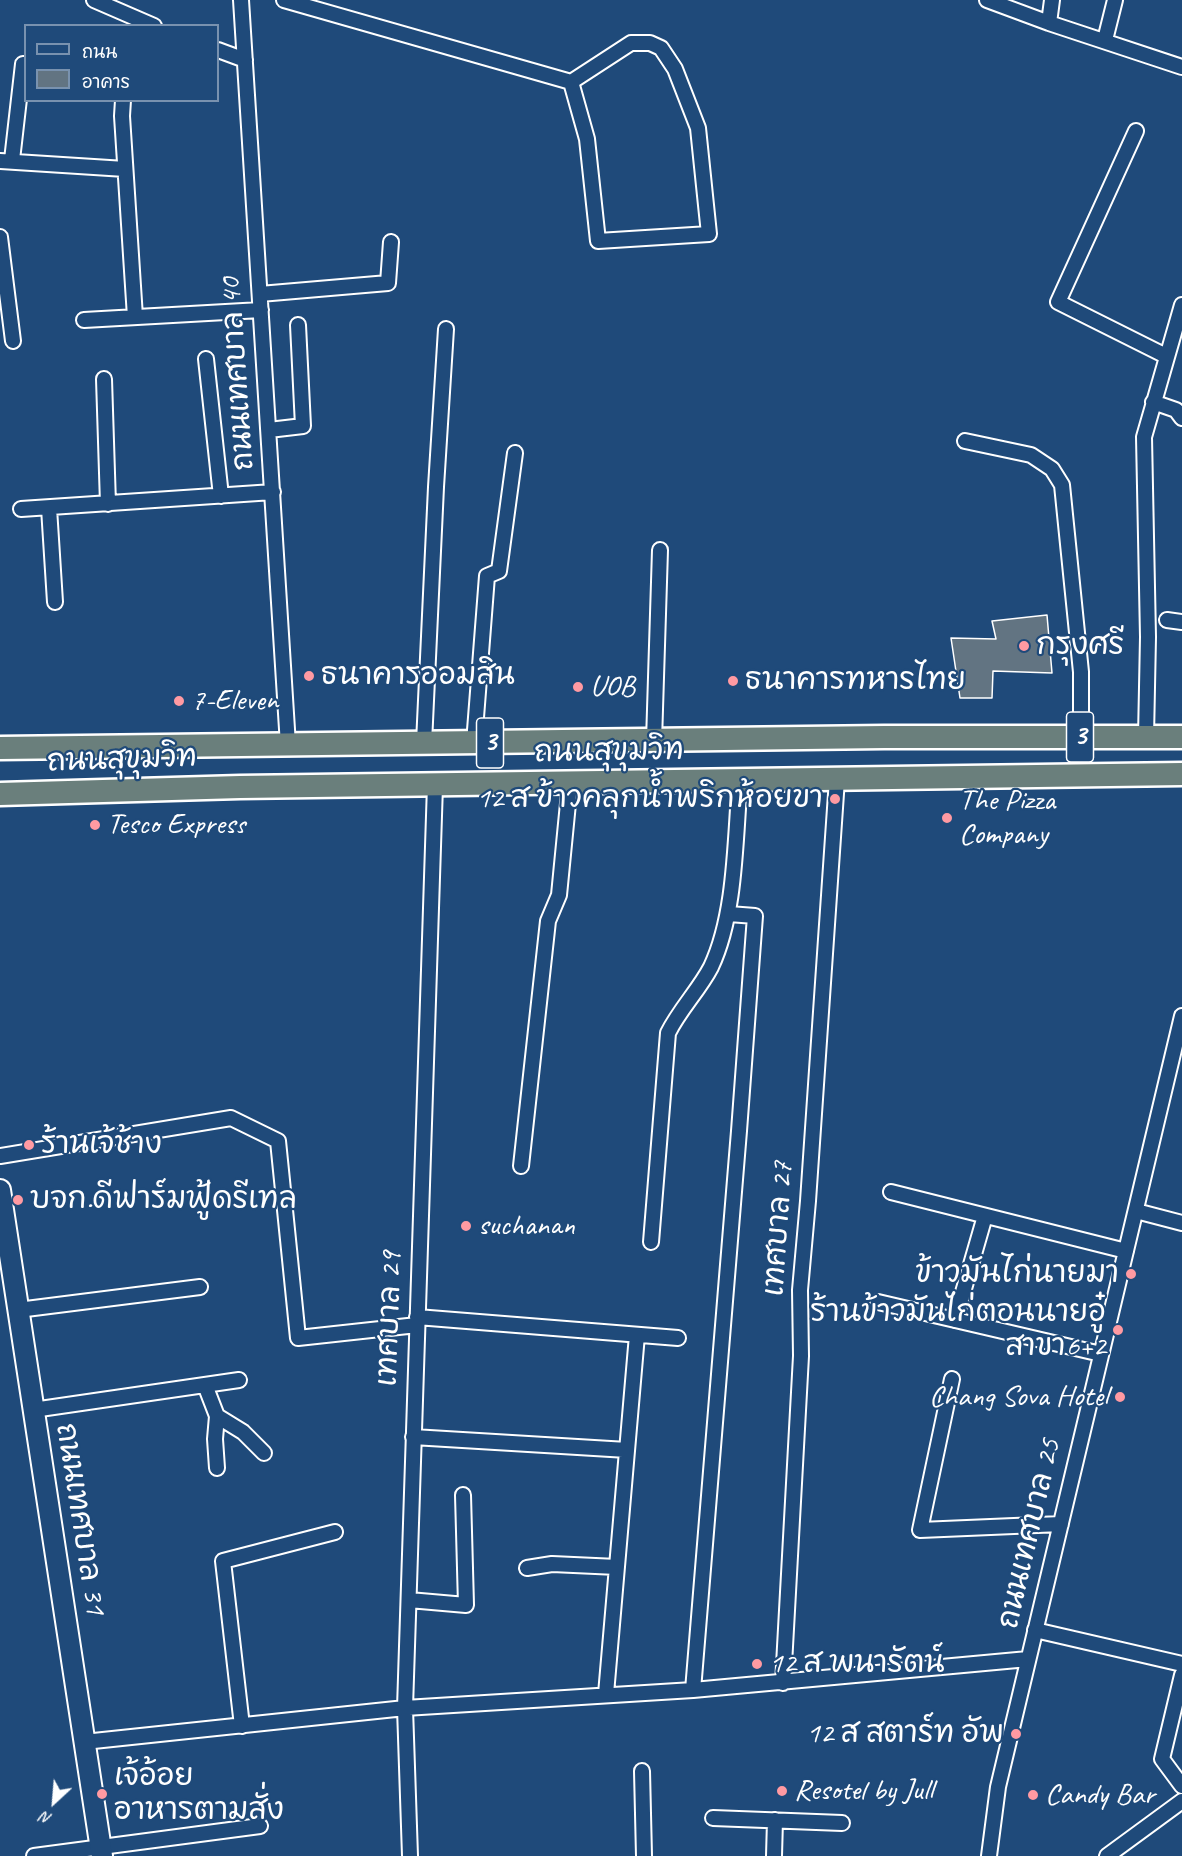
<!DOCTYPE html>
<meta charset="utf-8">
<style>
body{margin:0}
#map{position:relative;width:1182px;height:1856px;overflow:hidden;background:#1f4a7a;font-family:Caveat,"Playpen Sans Thai",sans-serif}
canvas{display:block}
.legend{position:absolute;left:24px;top:24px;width:195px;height:78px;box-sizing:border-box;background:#1f4a7a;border:2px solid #7992af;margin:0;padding:8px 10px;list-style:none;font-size:18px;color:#fff}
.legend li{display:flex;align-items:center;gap:12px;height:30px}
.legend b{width:30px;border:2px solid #7992af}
.north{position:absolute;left:24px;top:1772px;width:60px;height:60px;-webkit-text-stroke:4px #1f4a7a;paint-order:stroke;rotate:206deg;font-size:16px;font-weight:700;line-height:24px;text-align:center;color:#fff}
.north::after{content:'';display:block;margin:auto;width:21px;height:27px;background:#fff;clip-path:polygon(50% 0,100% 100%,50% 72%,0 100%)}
</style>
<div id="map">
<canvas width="1182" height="1856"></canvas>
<ul class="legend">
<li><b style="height:8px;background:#1f4a7a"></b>ถนน</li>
<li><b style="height:16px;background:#627482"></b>อาคาร</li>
</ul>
<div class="north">N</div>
</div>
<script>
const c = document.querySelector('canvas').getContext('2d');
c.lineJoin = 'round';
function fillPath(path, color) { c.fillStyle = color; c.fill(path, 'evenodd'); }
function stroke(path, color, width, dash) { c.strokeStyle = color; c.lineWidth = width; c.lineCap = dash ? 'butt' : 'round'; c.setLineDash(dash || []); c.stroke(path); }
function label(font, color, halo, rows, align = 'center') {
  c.font = font + ' Caveat,"Playpen Sans Thai",sans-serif'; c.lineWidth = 4.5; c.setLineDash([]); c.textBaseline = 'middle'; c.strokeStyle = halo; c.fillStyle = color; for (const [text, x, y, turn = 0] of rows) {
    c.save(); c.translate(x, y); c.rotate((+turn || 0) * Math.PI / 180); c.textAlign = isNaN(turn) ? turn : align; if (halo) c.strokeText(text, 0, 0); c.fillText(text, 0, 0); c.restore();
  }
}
const building = new Path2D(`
 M1047,615L1052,673L993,671L992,698H960L951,638L996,639L992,621Z`);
const minor = new Path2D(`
 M94,0L154,26
 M241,0L288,745
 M284,0L571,82
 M987,0L1049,23L1182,67
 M1049,23L1052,0
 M1105,40L1115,0
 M631,43H650L661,48L675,69L698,128L709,234L598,241L587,139L571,82Z
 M218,50L245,60
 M123,100L122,116L135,317
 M1136,131L1058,302L1166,356
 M12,160L23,64
 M0,161L125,169
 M0,237L13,341
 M260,294L388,283L391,242
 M84,320L261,310
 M206,359L221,496
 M104,379L108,504
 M1153,402L1176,410L1182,418
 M269,430L303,426L298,325
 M965,441L1031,455L1052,469L1062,485L1081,672V737
 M49,508L55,602
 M21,509L273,492
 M1167,620L1182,622
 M1146,737L1148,637L1144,437L1182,305
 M654,741L660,550
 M424,743L436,487L446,329
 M474,743L487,576L499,571L515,453
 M0,1156L231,1118L278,1141L298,1338L417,1325
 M521,1166L548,921L559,895L570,783
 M891,1192L1126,1251
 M1136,1211L1182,1223
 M651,1242L668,1033C680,1009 699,990 711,967C736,914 735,839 740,780
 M878,1302L1101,1354
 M18,1310L200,1287
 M417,1317L678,1338
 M955,1320L985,1216
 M952,1379L920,1530L1061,1524
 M205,1385L217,1416L243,1432L264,1453
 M33,1410L239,1380
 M217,1416L215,1439L217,1468
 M413,1437L627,1450
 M527,1568L552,1564L617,1567
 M409,1600L466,1605L463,1495
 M1035,1630L1182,1664
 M1182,1675L1162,1759L1182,1786
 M783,1683L801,1356L800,1290L808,1201L837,779
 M693,1690L739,1131L755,916L729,914
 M606,1694L637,1335
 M242,1726L223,1561L335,1532
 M84,1742L405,1708L693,1690L1028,1659
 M642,1771L644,1856
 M713,1818L842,1823
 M34,1856L260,1826
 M410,1856L405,1708L435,785
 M774,1856L775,1820
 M989,1856L998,1787L1182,1016
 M1107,1856L1182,1801`);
const secondary = new Path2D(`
 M0,1190L102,1856`);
const trunk = new Path2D(`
 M0,748L884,737H1182
 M0,794L240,787L1182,774`);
const markers = [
 [1024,646,6,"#ff9aa2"],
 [309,676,6,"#ff9aa2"],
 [733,681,6,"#ff9aa2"],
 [578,687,6,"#ff9aa2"],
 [179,701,6,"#ff9aa2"],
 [835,799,6,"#ff9aa2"],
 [947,818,6,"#ff9aa2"],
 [95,825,6,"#ff9aa2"],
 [29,1145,6,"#ff9aa2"],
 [18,1200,6,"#ff9aa2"],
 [466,1226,6,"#ff9aa2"],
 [1131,1274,6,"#ff9aa2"],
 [1118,1330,6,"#ff9aa2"],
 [1120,1397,6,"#ff9aa2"],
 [757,1664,6,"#ff9aa2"],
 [1016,1734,6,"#ff9aa2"],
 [782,1791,6,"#ff9aa2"],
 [102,1794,6,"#ff9aa2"],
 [1033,1795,6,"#ff9aa2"]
];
const shields = [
 [1080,737,27],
 [490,743,27]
];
const shieldNames = [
 ["3",1080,737],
 ["3",490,743]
];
const streetNames = [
 ["ถนนเทศบาล 40",238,374,-94],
 ["ถนนสุขุมวิท",609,752,-1],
 ["ถนนสุขุมวิท",122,760,-2],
 ["เทศบาล 27",779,1229,-86],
 ["เทศบาล 29",390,1319,-88],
 ["ถนนเทศบาล 31",80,1519,81],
 ["ถนนเทศบาล 25",1030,1534,-77]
];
const poiNames = [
 ["กรุงศรี",1036,646],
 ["ธนาคารออมสิน",321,676],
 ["ธนาคารทหารไทย",745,681],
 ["UOB",590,687],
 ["7-Eleven",191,701],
 ["12 ส ข้าวคลุกน้ำพริกห้อยขา",823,799,"right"],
 ["The Pizza",959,801],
 ["Company",959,835],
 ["Tesco Express",107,825],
 ["ร้านเจ้ช้าง",41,1145],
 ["บจก.ดีฟาร์มฟู้ดรีเทล",30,1200],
 ["suchanan",478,1226],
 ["ข้าวมันไก่นายมา",1119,1274,"right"],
 ["ร้านข้าวมันไก่ตอนนายอู๋",1106,1313,"right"],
 ["สาขา6+2",1106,1347,"right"],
 ["Chang Sova Hotel",1108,1397,"right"],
 ["12 ส พนารัตน์",769,1664],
 ["12 ส สตาร์ท อัพ",1004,1734,"right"],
 ["เจ้อ้อย",114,1777],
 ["อาหารตามสั่ง",114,1811],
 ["Resotel by Jull",794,1791],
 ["Candy Bar",1045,1795]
];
fillPath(building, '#627482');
stroke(building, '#fff', 1.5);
stroke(minor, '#fff', 18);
stroke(secondary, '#fff', 24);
stroke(trunk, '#fff', 27);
stroke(minor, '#1f4a7a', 14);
stroke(secondary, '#1f4a7a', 20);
stroke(trunk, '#6a7f7c', 22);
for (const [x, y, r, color] of markers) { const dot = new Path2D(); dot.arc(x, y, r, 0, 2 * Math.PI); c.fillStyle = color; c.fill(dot); stroke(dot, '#1f4a7a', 2); }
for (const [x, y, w] of shields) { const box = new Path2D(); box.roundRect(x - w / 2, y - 25, w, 50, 4.5); c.fillStyle = '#1f4a7a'; c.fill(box); stroke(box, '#fff', 1.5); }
label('bold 28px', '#fff', null, shieldNames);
label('30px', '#fff', '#1f4a7a', streetNames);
label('30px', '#fff', '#1f4a7a', poiNames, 'left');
</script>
